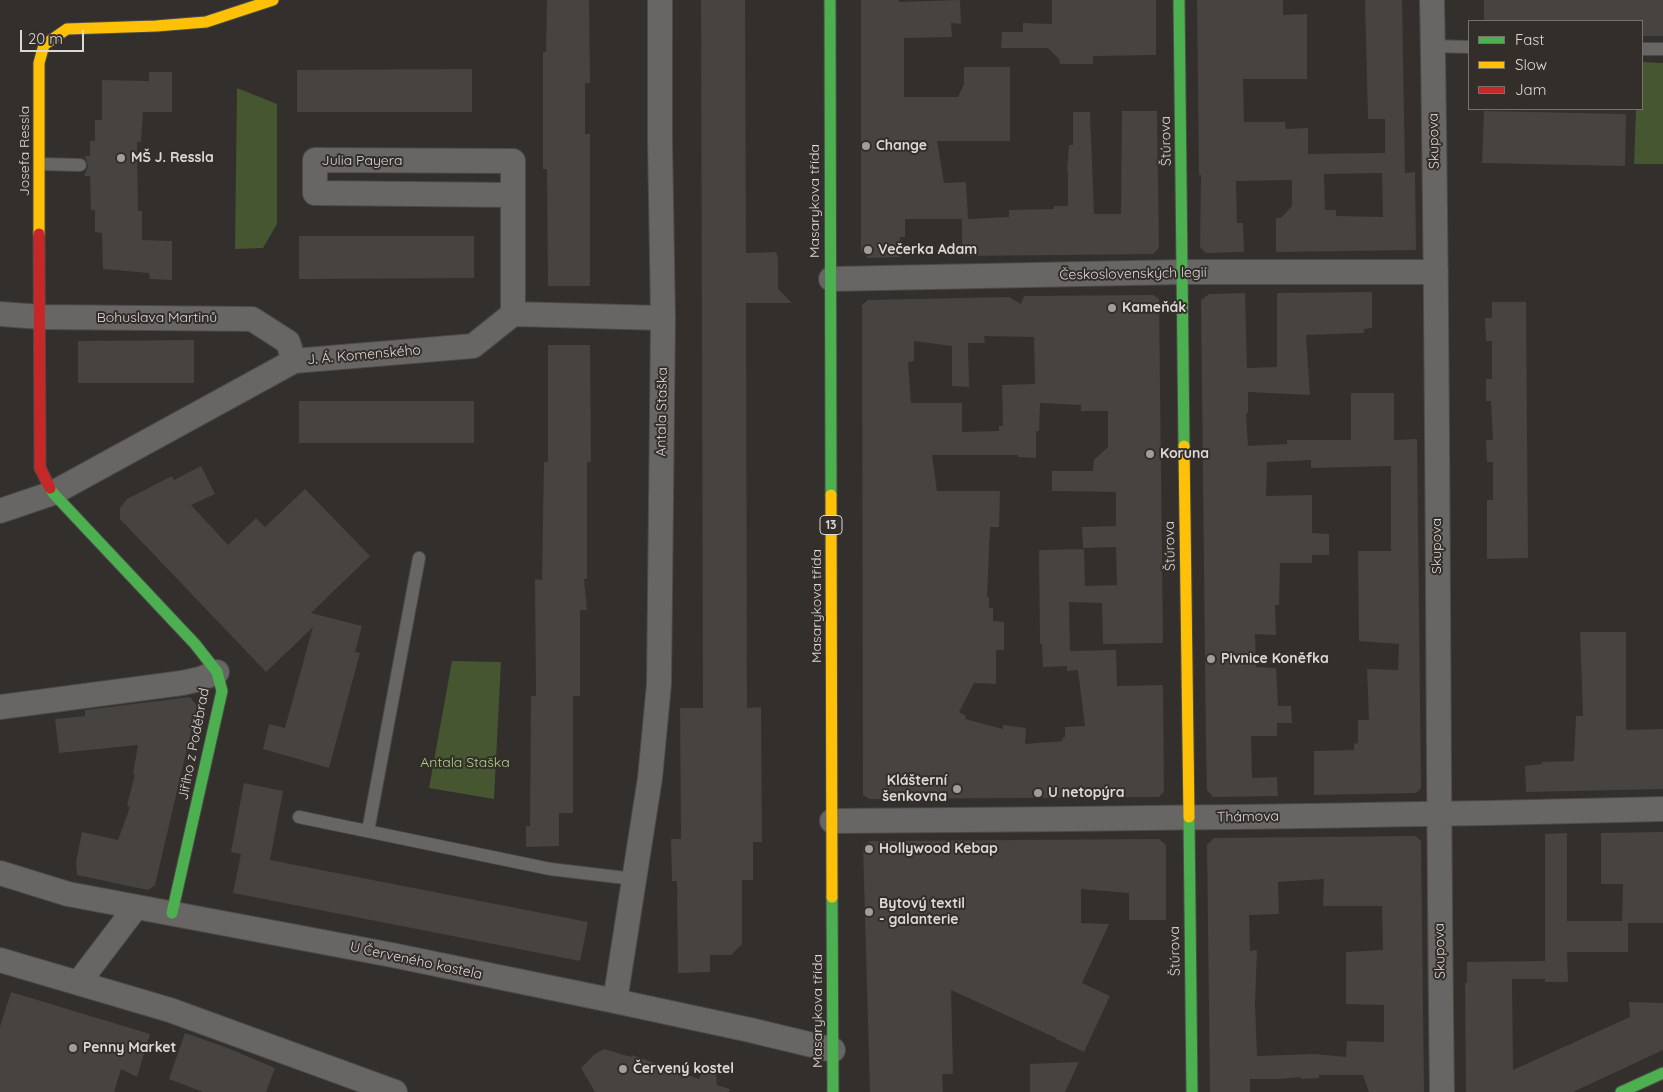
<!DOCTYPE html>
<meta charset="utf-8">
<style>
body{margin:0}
#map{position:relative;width:1663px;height:1092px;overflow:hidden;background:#322f2c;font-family:Quicksand,sans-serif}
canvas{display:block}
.legend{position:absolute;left:1468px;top:20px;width:175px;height:90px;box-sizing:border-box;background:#342e2a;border:1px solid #77726f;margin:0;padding:6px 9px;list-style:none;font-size:15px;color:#dcd8d6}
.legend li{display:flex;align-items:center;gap:10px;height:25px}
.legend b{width:25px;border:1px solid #77726f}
.scale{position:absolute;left:20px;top:30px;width:64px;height:22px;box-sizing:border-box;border:2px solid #dcd8d6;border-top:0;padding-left:6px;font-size:15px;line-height:18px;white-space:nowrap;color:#dcd8d6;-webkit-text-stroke:4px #342e2a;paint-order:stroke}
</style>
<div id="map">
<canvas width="1663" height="1092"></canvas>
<ul class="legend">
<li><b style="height:6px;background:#4caf50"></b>Fast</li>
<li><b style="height:6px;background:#ffc107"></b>Slow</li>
<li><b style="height:6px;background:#c62828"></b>Jam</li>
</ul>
<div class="scale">20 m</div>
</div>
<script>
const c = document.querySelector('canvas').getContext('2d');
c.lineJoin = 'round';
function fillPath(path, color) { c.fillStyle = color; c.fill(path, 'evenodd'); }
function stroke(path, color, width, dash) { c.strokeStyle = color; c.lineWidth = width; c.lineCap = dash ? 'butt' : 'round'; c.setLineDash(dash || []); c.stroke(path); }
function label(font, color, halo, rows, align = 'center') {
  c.font = font + ' Quicksand,sans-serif'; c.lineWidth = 4; c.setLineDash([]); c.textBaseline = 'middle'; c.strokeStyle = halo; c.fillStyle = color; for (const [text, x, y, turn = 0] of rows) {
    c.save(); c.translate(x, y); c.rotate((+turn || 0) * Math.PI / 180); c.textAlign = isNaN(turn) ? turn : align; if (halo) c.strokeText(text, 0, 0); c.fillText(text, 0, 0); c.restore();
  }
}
const green = new Path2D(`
 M1642,62L1663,63V164H1634L1636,109H1642Z
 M237,88L277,104V224L263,248L235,249Z
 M452,661L501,662L494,799L429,788Z`);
const building = new Path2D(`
 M547,0H589L590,83H585V134H590V286H548L547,169H543V52H546Z
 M701,0H745L746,253L776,252L778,258V289L792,303H746L747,708L761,707L762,842H753V880H742V944L731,955H710V972L678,973L677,881H672L671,839H681L680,708H703Z
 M861,0H899V2L960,0L961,24L951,23L952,37L904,38V97H958L964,84V67H1010V141H937L944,183L966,182L968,219L1009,217V210L1054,209V206H1068V171H1067L1069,145H1073V112H1090L1094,214H1121L1122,111H1157L1159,248L1153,254L962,256V219H905V237H900V257L868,258L861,251Z
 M1052,0H1156V55L1093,56V64H1060L1059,59L1048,48H1001L1002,32H1023V23L1052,24Z
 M1197,0H1283V15L1307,14V79H1243L1244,122H1285L1286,129L1308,128V154L1385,153V119H1368L1365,0H1402L1405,173L1415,172L1416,250L1276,252V218H1281L1292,206V180L1236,181L1237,223H1243L1244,252L1206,253L1200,247L1201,175H1199ZM1382,173L1383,217L1336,216V210H1325L1324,174Z
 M1484,0H1663V36H1642V21H1484Z
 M472,69V112H297V70Z
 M149,72H172V112H143L141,142H137L138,211H142V240L172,241V280L150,279L149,273L103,269L102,233L95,232V210H91L90,176H84L88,166L85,156H90V141H95V120H102V80L149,81Z
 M1484,111L1626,114L1625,166L1482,163Z
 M299,236H474V278L299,279Z
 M1372,292V328L1364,329V333L1306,335L1310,395L1248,392V413H1246L1248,446L1287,444V440H1351V393H1394V440L1417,439L1421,788L1416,793L1314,795V751L1354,750V744L1358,743V720H1369L1367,669L1398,670L1399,644L1359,641L1358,551H1391V466L1311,468V460L1267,462L1266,496L1312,495V533L1329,534V555H1312V563H1280L1279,605H1275L1276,635L1255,634L1256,667L1276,668L1278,706H1291L1292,723H1277V736H1251L1252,778L1277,777L1278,796L1213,797L1207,790L1206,750L1201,300L1209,294L1245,293L1247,368L1277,367V293Z
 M1153,295L1159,299L1163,643L1103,644L1102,603L1069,602L1070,651L1116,650L1117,686L1163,685L1164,791L1159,797L869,799L863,795L862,305L868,300L1009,297L1021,304L1024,296ZM984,336L1034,337L1035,384L1002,385L1003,426H999V431L962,432V403H911L908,362L914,361V341L952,346V386L969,387L968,343H985ZM1040,403L1081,405V411H1108V447L1094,460L1093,471H1052V491L1116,492V526L1082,527L1083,548L1116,547L1117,585L1085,586L1084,549L1039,550L1040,644H1042L1043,667L1067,666V671L1078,670L1085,726L1065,727V737L1062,738L1063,741L1025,744L1026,728L1003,725V729L965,719L966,716L959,712L974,683L996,684V650H1004V622L993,621V608H989V597H987L990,527H999L1000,491H937L932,455H1018V457L1036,458V431H1039Z
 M1492,302H1526L1528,558L1487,559V500H1493V462H1487L1486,440H1493L1491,401H1486V379H1492V341H1486L1485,318H1492Z
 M194,340V383H78V341Z
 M548,345H590L591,462H587V579H584L587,610H580V696H573V813H559V846L526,847V826H530L531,696H536L535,579L542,580L544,462H548Z
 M299,401H474V443H299Z
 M201,466L215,494L191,505L228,545L256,518L265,527L305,489L370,556L311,613L362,626L355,652L360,653L329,768L263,749L269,724L285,728L313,627L266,672L120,519V508L127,499L172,476L174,480Z
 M1580,632H1626V730L1663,729V789L1526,792L1525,766L1542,764V762L1574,761L1576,716H1583Z
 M190,697L197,706L155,885L148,890L77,875L76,862L82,832L118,840L130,807L127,806L135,774H133L138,745L59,753L55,719L85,716V710Z
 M244,783L283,791L270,860L588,922L580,961L233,893L241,854L231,852Z
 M1663,832V923H1628V952H1567L1568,982H1545V979H1512L1513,1070L1630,1017L1629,1002L1663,1003V1050L1573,1092H1466L1465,983H1467V962L1545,961V834L1567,833V921H1622L1623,884H1601V833Z
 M1415,836L1421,841L1424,1092H1369L1363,1075H1319V1078L1301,1079V1077L1280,1079H1250V1092H1210L1207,845L1214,838ZM1324,879L1323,906H1382L1383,950L1346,952V1004L1384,1005V1042L1347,1041L1346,1057L1315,1054L1257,1056L1255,1004L1257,950L1250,951L1249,915L1279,914L1278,882Z
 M1159,839L1166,845V920H1129V893L1081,889V923L1109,924L1082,983L1110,996L1084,1052L1056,1039V1038L951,990L953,1074H942L943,1092H870L863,846L870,841H882Z
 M11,992L150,1034L137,1077L121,1069L114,1092H0V1027Z
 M185,1033L225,1047L275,1068L266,1092H203L169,1079Z
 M604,1049L631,1057L632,1055L699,1079L702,1072L716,1074L717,1085L730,1089L729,1092H595L581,1068L595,1054Z
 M1079,1062L1065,1092H1030V1064Z`);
const lane = new Path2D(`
 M1433,46L1469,47
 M1642,49H1663
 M40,164L80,165
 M299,817L550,869L634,879
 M368,831L419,558`);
const street = new Path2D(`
 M1432,0C1439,364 1437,728 1442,1092
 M512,195L315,193V160L513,161V314
 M831,279L1183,272H1436
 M0,314L41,317L252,319L288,342L294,361
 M0,511L53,493L294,361L473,346L513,314L663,318
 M0,707L182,683L200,679L217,672
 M832,821C1109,819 1386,816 1663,809
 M0,873L68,894L392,955L615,1001L750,1030L833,1050
 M0,960L170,1010L395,1092
 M79,982L136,907
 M615,1001L650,778L659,684L663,318L660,142V0`);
const fast = new Path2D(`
 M830,0L831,495
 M1179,0L1184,446
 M50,488L53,493L195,644L217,672L222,691L172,913
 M1189,817L1192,1092
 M832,897L833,1092
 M1621,1092L1663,1073`);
const slow = new Path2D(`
 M39,234V63L44,45L67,29L156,26L206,22L273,0
 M1184,446L1189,817
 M831,495L832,897`);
const jam = new Path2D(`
 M39,234L40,468L50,488`);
const markers = [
 [866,146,5,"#a09d9a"],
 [121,158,5,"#a09d9a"],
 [868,250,5,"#a09d9a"],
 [1112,308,5,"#a09d9a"],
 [1150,454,5,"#a09d9a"],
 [1211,659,5,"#a09d9a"],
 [957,789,5,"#a09d9a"],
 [1038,793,5,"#a09d9a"],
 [869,849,5,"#a09d9a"],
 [869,912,5,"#a09d9a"],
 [73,1048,5,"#a09d9a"],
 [623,1069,5,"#a09d9a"]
];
const shields = [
 [831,525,22]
];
const shieldNames = [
 ["13",831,525]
];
const streetNames = [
 ["Štúrova",1166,141,-91],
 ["Skupova",1434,141,-91],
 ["Josefa Ressla",25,151,-90],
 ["Julia Payera",362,161],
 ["Masarykova třída",815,201,-90],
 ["Československých legií",1133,274,-1],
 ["Bohuslava Martinů",157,318],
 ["J. Á. Komenského",364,355,-5],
 ["Antala Staška",662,412,-89],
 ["Štúrova",1170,546,-91],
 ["Skupova",1437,546,-90],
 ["Masarykova třída",817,606,-90],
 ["Jiřího z Poděbrad",194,744,-79],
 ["Thámova",1248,817,-1],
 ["Štúrova",1175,951,-91],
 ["Skupova",1440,951,-91],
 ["U Červeného kostela",416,961,12],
 ["Masarykova třída",818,1011,-90]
];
const poiNames = [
 ["Change",876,146],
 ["MŠ J. Ressla",131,158],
 ["Večerka Adam",878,250],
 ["Kameňák",1122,308],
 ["Koruna",1160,454],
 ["Pivnice Koněfka",1221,659],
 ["Klášterní",947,781,"right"],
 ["šenkovna",947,797,"right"],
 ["U netopýra",1048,793],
 ["Hollywood Kebap",879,849],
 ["Bytový textil",879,904],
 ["- galanterie",879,920],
 ["Penny Market",83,1048],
 ["Červený kostel",633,1069]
];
const parkNames = [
 ["Antala Staška",465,763]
];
fillPath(green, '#455630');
fillPath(building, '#464341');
stroke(lane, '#4c4a48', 14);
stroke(street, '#4c4a48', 26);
stroke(fast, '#4c4a48', 13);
stroke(slow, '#4c4a48', 13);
stroke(jam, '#4c4a48', 13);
stroke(lane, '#686664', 12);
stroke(street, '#686664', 24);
stroke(fast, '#4caf50', 11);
stroke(slow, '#ffc107', 11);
stroke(jam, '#c62828', 11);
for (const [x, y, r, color] of markers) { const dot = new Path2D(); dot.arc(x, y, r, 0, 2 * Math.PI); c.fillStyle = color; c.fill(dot); stroke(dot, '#342e2a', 2); }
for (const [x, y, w] of shields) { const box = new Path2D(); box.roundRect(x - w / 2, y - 9.5, w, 19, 4); c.fillStyle = '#342e2a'; c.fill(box); stroke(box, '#dcd8d6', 1); }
label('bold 12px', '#dcd8d6', null, shieldNames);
label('14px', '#dcd8d6', '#342e2a', streetNames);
label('bold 14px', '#dcd8d6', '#342e2a', poiNames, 'left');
label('14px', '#aed186', '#342e2a', parkNames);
</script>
